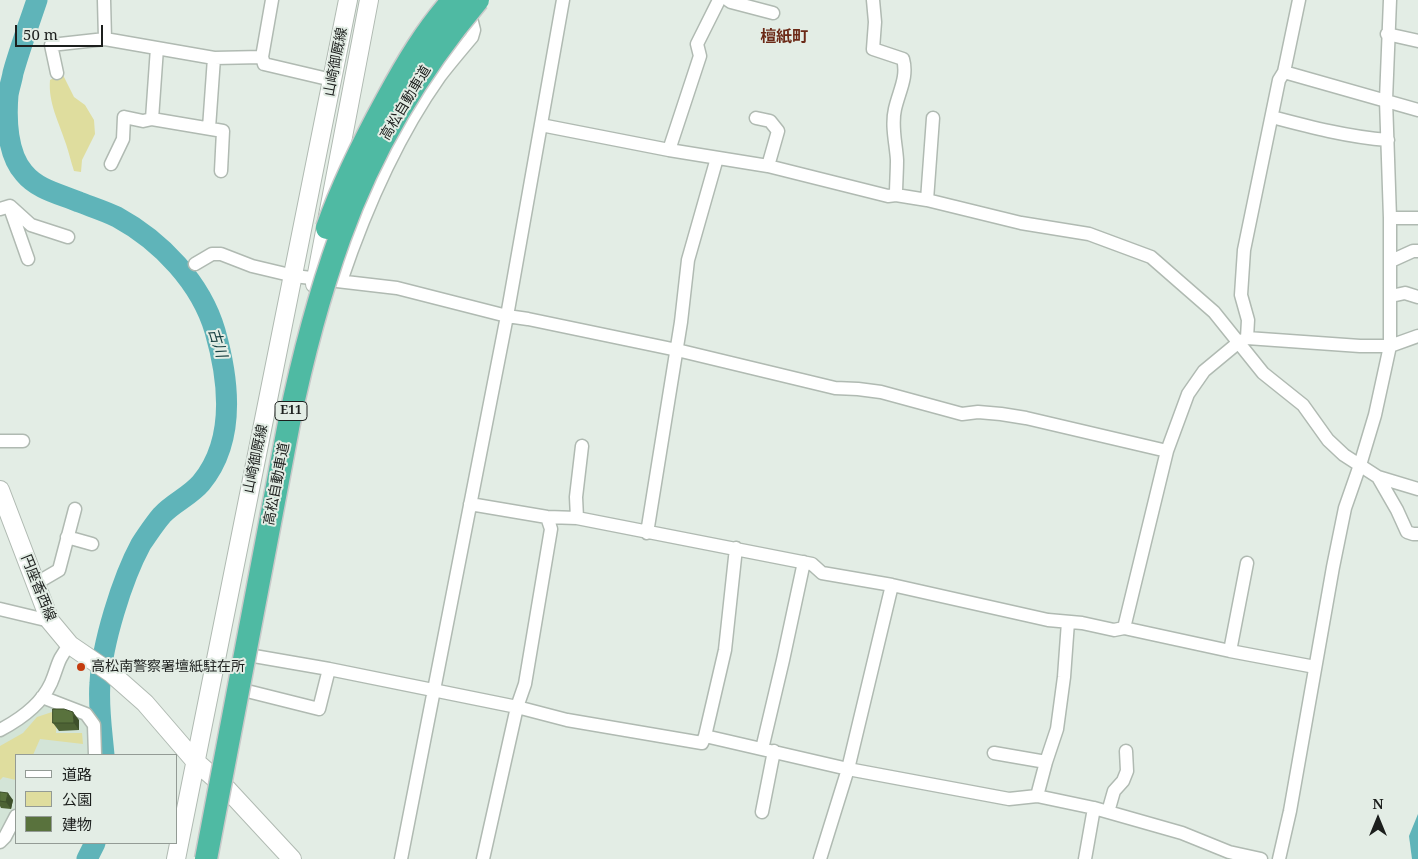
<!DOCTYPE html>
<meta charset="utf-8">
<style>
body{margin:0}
#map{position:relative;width:1418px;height:859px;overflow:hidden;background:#e3ede5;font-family:"Noto Serif","Noto Sans JP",serif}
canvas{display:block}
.legend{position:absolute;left:15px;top:754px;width:162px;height:90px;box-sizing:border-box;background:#e3ede5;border:1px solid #939b95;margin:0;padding:6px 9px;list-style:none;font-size:15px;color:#1c1f1d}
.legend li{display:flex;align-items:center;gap:10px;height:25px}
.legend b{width:25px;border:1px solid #939b95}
.north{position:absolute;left:1353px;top:794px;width:50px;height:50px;-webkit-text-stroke:4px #e3ede5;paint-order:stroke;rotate:0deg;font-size:14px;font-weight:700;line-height:20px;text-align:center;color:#1c1f1d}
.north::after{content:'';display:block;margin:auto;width:18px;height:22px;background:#1c1f1d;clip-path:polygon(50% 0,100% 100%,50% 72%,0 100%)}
.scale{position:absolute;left:15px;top:25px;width:88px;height:22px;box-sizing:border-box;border:2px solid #1c1f1d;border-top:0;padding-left:6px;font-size:15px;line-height:18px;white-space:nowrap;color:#1c1f1d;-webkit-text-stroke:4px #e3ede5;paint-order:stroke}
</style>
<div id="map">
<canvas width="1418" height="859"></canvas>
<ul class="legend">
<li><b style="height:6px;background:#fff"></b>道路</li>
<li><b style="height:14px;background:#dfdd9e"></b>公園</li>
<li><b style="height:14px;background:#59723d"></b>建物</li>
</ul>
<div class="north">N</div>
<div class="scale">50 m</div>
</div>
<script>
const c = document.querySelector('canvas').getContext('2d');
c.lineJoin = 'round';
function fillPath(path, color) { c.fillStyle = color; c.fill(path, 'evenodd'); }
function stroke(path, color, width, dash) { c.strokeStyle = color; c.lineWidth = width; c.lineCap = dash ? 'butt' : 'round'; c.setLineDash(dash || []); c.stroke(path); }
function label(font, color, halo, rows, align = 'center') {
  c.font = font + ' "Noto Serif","Noto Sans JP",serif'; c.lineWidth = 4; c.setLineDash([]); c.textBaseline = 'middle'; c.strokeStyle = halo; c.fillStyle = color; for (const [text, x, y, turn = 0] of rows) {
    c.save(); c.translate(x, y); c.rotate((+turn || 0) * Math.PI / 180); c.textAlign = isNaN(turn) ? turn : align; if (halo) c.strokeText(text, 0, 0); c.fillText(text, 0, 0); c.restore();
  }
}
const built = new Path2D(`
 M44,703L85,718L90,731L91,755H16V809L8,827L0,836V734Z`);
const green = new Path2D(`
 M62,73L74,97L85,105L94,120L95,134L82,160L81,172L74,171C71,162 69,153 66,144C59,122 48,103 50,80Z
 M52,712L57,714L56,733H82L83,744L40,739L33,755H16V780L3,777L0,780V746L23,733L37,717Z`);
const water = new Path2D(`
 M1418,814V859H1412L1409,836Z`);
const river = new Path2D(`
 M37,0C29,24 20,48 13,73C12,80 9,88 8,95C6,119 7,154 24,173C38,190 60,194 79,202C92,207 105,211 117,217C161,241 201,283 215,331C229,380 236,441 201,483C190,496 173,503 162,515C155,523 147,535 141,544C122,579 102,644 100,683C98,706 102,732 104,755
 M87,859L95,843`);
const street = new Path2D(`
 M104,0L105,39
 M728,0L731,2L773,13
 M873,0L875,22L873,49L903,59C908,77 899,91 895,109C891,126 896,143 897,160C897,172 896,184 896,195
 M1387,34L1418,41
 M262,57L264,64L332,80
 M1284,72L1418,110
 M57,73L51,45L105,39L214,58L262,57L272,0
 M1272,117C1310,127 1348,137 1388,140
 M756,118L770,121L778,131L768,166
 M152,119L157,48
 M541,125L669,150L768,166L888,196L896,195L927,200L1021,223L1089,234L1151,257L1214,312L1263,373L1303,405L1328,440L1344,455L1378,477L1418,489
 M209,128L214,58
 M669,150L700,56L697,44L719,0
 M111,164L123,139L124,117L143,121L152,119L223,131L221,171
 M927,200L933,118
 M10,208L28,259
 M0,209L10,206L31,225L68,237
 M1390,218H1418
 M1391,261L1413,251H1418
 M195,264L212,254H221L252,266L294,276L397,288L507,316L528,319L677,350L835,388L858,389L881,392L962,414L978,412L1001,414L1026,418L1167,451
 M341,281C365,210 396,138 440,76C450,63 461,50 472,37L474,30L469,10
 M1391,296L1405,293L1418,297
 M1247,338L1248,320L1241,295L1244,250L1279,80L1284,72L1299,0
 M0,441H23
 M1378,477L1397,510L1407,532L1413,534H1418
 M470,504L547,517L577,518L812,564L822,573L892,585L1048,620L1082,623L1114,630L1124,628L1230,651L1315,667
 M577,518L576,497L582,446
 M647,533L681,322L688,260L717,158
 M67,537L92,544
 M35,584L59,570L75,509
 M0,609L50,621
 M1124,628L1167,451L1188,394L1204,371L1239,342L1247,338L1360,346H1390L1418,336
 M1230,651L1247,563
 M254,656L329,669L517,707L567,720L702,743L705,736L848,769L1009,799L1037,796L1094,808L1182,833L1229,852L1261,859
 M247,691L319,709L329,669
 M42,697L86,714L94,725L95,755
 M0,730C21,719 41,705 51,683C58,667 57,659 70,645
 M705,736L725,650L736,548
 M762,749L783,660L804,562
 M994,753L1046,762
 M1037,796L1046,762L1057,729L1064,677L1068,622
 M762,812L774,751
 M1108,812L1114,791L1123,781L1127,771L1126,751
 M0,842L5,837L16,816
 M401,859L507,316L563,0
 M483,859L517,707L525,684L551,529L547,517
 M820,859L848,769L892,585
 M1085,859L1094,808
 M1279,859L1290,811L1333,567L1345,508L1360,465L1375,415L1390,346V218L1386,100L1390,0`);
const secondary = new Path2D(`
 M315,284L369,0
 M0,490L50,621L70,645L111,673L145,703L195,761L228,790L292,859
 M176,859C231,572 291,286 348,0`);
const highwayBridge = new Path2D(`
 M327,228C343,183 364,141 387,99C406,64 426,30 453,0
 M206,859L289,423C302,360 318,298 340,237C371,151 419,70 478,0`);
const wall = new Path2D(`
 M79,720V730L59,731L53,723Z
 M0,792L13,800L11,809L1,808L0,806Z`);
const shadedWall = new Path2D(`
 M73,712L79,720V730L74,723Z
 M8,793L13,800L11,809L6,802Z`);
const building = new Path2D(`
 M53,709H64L73,712L74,723H53Z
 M0,792L8,793L6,802L0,801Z`);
const markers = [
 [81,667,5,"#c43c0f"]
];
const shields = [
 [291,411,32]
];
const shieldNames = [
 ["E11",291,411]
];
const streetNames = [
 ["山崎御厩線",336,62,-79],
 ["高松自動車道",406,103,-59],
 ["山崎御厩線",256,459,-78],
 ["高松自動車道",277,484,-79],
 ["円座香西線",38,588,68]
];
const poiNames = [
 ["高松南警察署壇紙駐在所",91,667]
];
const waterNames = [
 ["古川",217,343,73]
];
const quarterNames = [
 ["檀紙町",784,37]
];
fillPath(built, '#d3e4d7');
fillPath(green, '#dfdd9e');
fillPath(water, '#5fb4b9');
stroke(river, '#5fb4b9', 21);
stroke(street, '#b0bab2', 15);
stroke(secondary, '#b0bab2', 20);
stroke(street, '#fff', 12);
stroke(secondary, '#fff', 18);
stroke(highwayBridge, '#c9c9c9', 25, []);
stroke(highwayBridge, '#4fbaa3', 22);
fillPath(wall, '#4d6234');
fillPath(shadedWall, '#3e502b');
fillPath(building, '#59723d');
stroke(building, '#3e502b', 1);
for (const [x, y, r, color] of markers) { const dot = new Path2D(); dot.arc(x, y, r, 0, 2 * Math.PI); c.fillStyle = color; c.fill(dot); stroke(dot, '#e3ede5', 2); }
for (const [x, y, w] of shields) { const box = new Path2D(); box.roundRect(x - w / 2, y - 9.5, w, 19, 4); c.fillStyle = '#e3ede5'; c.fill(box); stroke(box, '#1c1f1d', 1); }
label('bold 12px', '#1c1f1d', null, shieldNames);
label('14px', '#1c1f1d', '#e3ede5', streetNames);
label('14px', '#1c1f1d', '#e3ede5', poiNames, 'left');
label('italic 15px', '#174042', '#e3ede5', waterNames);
label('bold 16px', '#6b2916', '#e3ede5', quarterNames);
</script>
